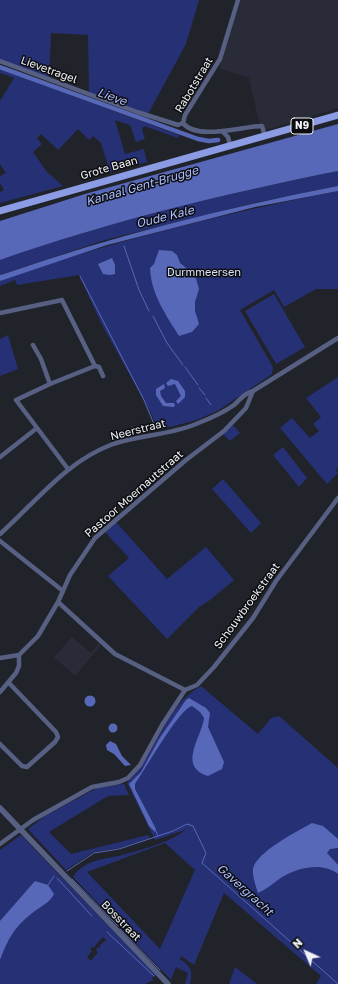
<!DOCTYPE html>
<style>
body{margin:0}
#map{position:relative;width:338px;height:984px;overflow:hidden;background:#21232a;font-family:"Golos Text",sans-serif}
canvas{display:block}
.north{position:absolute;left:286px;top:932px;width:40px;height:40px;-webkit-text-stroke:3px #0c0d10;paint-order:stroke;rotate:316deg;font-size:11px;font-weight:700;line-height:16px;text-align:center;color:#f0f2f6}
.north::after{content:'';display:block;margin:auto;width:14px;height:18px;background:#f0f2f6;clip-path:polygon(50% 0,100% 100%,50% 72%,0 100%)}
</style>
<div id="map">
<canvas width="338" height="984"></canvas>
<div class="north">N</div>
</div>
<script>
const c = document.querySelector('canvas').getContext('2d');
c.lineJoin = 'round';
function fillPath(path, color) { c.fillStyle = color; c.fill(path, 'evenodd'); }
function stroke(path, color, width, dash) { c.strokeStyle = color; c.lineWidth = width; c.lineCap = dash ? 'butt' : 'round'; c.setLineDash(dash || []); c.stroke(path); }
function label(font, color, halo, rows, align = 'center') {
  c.font = font + ' "Golos Text",sans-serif'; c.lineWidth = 3; c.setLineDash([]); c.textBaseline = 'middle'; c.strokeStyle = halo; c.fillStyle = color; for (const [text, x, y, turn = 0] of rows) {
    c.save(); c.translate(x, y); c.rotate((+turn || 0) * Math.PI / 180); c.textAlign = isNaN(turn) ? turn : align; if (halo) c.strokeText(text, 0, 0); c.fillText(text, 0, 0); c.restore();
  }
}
const built = new Path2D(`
 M241,0H338V108L262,131L259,122L249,78L219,68Z
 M72,637L91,653L99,643L101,645L75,676L54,657Z`);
const green = new Path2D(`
 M0,0H199L186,44L148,114L89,93L88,35L51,33L49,78L0,60Z
 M0,69L179,135L178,138L144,126L142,130L145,139L136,142L130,125L115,120L125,154L144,149L147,162L110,172L101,143L93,136L89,140L78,129L58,150L41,134L37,138L42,144L33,152L47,172L63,186L0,203V192L4,190L0,183V176L6,173L0,164V101L14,78L0,73Z
 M338,171V186L254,203L105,240L0,275V260C111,221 223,194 338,171Z
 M338,191V289H316L284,307L274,290L240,310L273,367L272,374L219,410L197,420L158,430L152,415L101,323L79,275L17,285L15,280L0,286V281L5,278C114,241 225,213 338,191Z
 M274,294L305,347L276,364L245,311Z
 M8,335L18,369L0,376V339Z
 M338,377V468L336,470L338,473L327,484L280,428L292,418L310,438L319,431L313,424L321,417L306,398Z
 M233,425L240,433L230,441L223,434Z
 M283,447L307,478L299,487L273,455Z
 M223,479L261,523L251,533L212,489Z
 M116,522L167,579L206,547L234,580L210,600L199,607L167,639L108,576L129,558L105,532Z
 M201,686L258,734L271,718L279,716L338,768V984H316L321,976L224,893L194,965L181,956L180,959C191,967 193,970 190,984H185L188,973L176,967L171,980L73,877C82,861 103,859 119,856C137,851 170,843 185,830L155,840L127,783C157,753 165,706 201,686ZM165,843L195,870L160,949L87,872Z
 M124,784L129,795L108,796L49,832L71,854L148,835L150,838L119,848L93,852L66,870L28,829L45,816L97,788Z
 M21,835L156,975L152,978L153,980L145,984H0V850ZM103,937L106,940L100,945V948L98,947L96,950L98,952L91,961L87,957L92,951L90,949L92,947L93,948Z
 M235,967L257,984H229Z`);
const water = new Path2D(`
 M338,124V171C223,194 111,221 0,260V221L85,194Z
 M338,186V191L255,207L107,245L0,281V275L4,274C113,236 224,208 338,186Z
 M159,250L172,251L177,255L180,263L195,275L199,289L195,302V311L199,324L192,332L179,336C166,315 151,294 150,268L154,264Z
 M112,258L115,265V274L110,275L103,274L98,264Z
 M171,379L178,381L185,391V397L178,404L176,401L181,396L175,384L168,386L166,383Z
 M164,384L165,388L160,391L161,396L166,403H174L175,406L173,407L163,406L156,395V389Z
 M84.5 701a5.5 5.5 0 1 1 11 0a5.5 5.5 0 1 1-11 0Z
 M189,698L206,708L210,713L208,727L224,762L222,769L208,776C177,766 202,737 204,718L200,712L192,706C179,709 145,770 135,784V789L156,829L155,832L149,826L129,784L141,772L159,739L186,700Z
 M108.5 728a4.5 4.5 0 1 1 9 0a4.5 4.5 0 1 1-9 0Z
 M110,741L116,744L122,756L131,765L125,766L114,754L107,750L106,745Z
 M312,823L323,826L338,839V848L330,849L327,853L338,865V874C324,862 299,867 284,876C275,881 268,889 258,893C256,886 252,876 253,869C256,852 298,831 312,823Z
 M35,881L48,885L54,894C50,903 39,907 31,914C14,927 7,941 0,960V921Z`);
const stream = new Path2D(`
 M124,246L139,290L149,311
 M80,276L144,400L156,429L134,433L132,427
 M153,316L167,343L183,365
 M185,367L198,385
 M199,388L205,395
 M206,398L211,405
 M156,831L158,836
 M67,871L94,853L119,849L173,831L187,824L193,826L206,853L202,863L338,984
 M57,878L92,916
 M72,879L118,926
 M48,885L54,876
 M120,929L160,970
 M107,932L154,976`);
const canal = new Path2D(`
 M0,67L198,139L209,141L218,140`);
const minor = new Path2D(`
 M238,0L220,59L185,115L183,123C197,141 243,126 262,126L265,136
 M0,61L137,112L178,125L183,123
 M223,132L228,137L230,145
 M0,313L62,300L95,366L50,384L16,400L68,469
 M33,345L41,359L50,384
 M95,366L99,367L103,376
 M0,457L37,428
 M0,534C37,501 65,462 113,444C140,435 170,435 196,424C209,419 223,413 234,405C241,399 244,393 253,391L338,338
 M0,541L63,591
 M58,602L115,654L185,690
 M0,658L19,655
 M185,690L197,685L214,667L253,618L276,581L338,498
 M0,692L16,673L19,666V655L38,636L58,602L70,575L95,538L186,460L224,431L246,408L253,391
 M0,744L22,766L27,767L55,742L58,737L56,732L9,683
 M0,844L33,820L92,787L119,782L128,778L140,765L162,725L185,690`);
const tertiary = new Path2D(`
 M0,808L168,984`);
const primary = new Path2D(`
 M0,211L338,115`);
const shields = [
 [302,126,22]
];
const shieldNames = [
 ["N9",302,126]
];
const streetNames = [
 ["Lievetragel",49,70,20],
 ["Rabotstraat",194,85,-59],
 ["Grote Baan",109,168,-16],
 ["Neerstraat",138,430,-14],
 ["Pastoor Moernautstraat",134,494,-41],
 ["Schouwbroekstraat",247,606,-54],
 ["Bosstraat",121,921,46]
];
const parkNames = [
 ["Durmmeersen",204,273]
];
const waterNames = [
 ["Lieve",112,97,20],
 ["Kanaal Gent-Brugge",142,186,-16],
 ["Oude Kale",165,217,-14],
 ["Gavergracht",245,890,42]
];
fillPath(built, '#292c38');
fillPath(green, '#263074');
fillPath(water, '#5868b9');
stroke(stream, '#5868b9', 1);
stroke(canal, '#5868b9', 4.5);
stroke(minor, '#576083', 4.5);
stroke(tertiary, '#576083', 5.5);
stroke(primary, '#8b9ce4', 7);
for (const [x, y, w] of shields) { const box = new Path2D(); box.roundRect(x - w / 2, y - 8, w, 16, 3); c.fillStyle = '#0c0d10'; c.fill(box); stroke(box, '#f0f2f6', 1); }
label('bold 10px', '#f0f2f6', null, shieldNames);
label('11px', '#f0f2f6', '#0c0d10', streetNames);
label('11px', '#dae1f7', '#0c0d10', parkNames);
label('italic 12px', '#acbdfe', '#0c0d10', waterNames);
</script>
